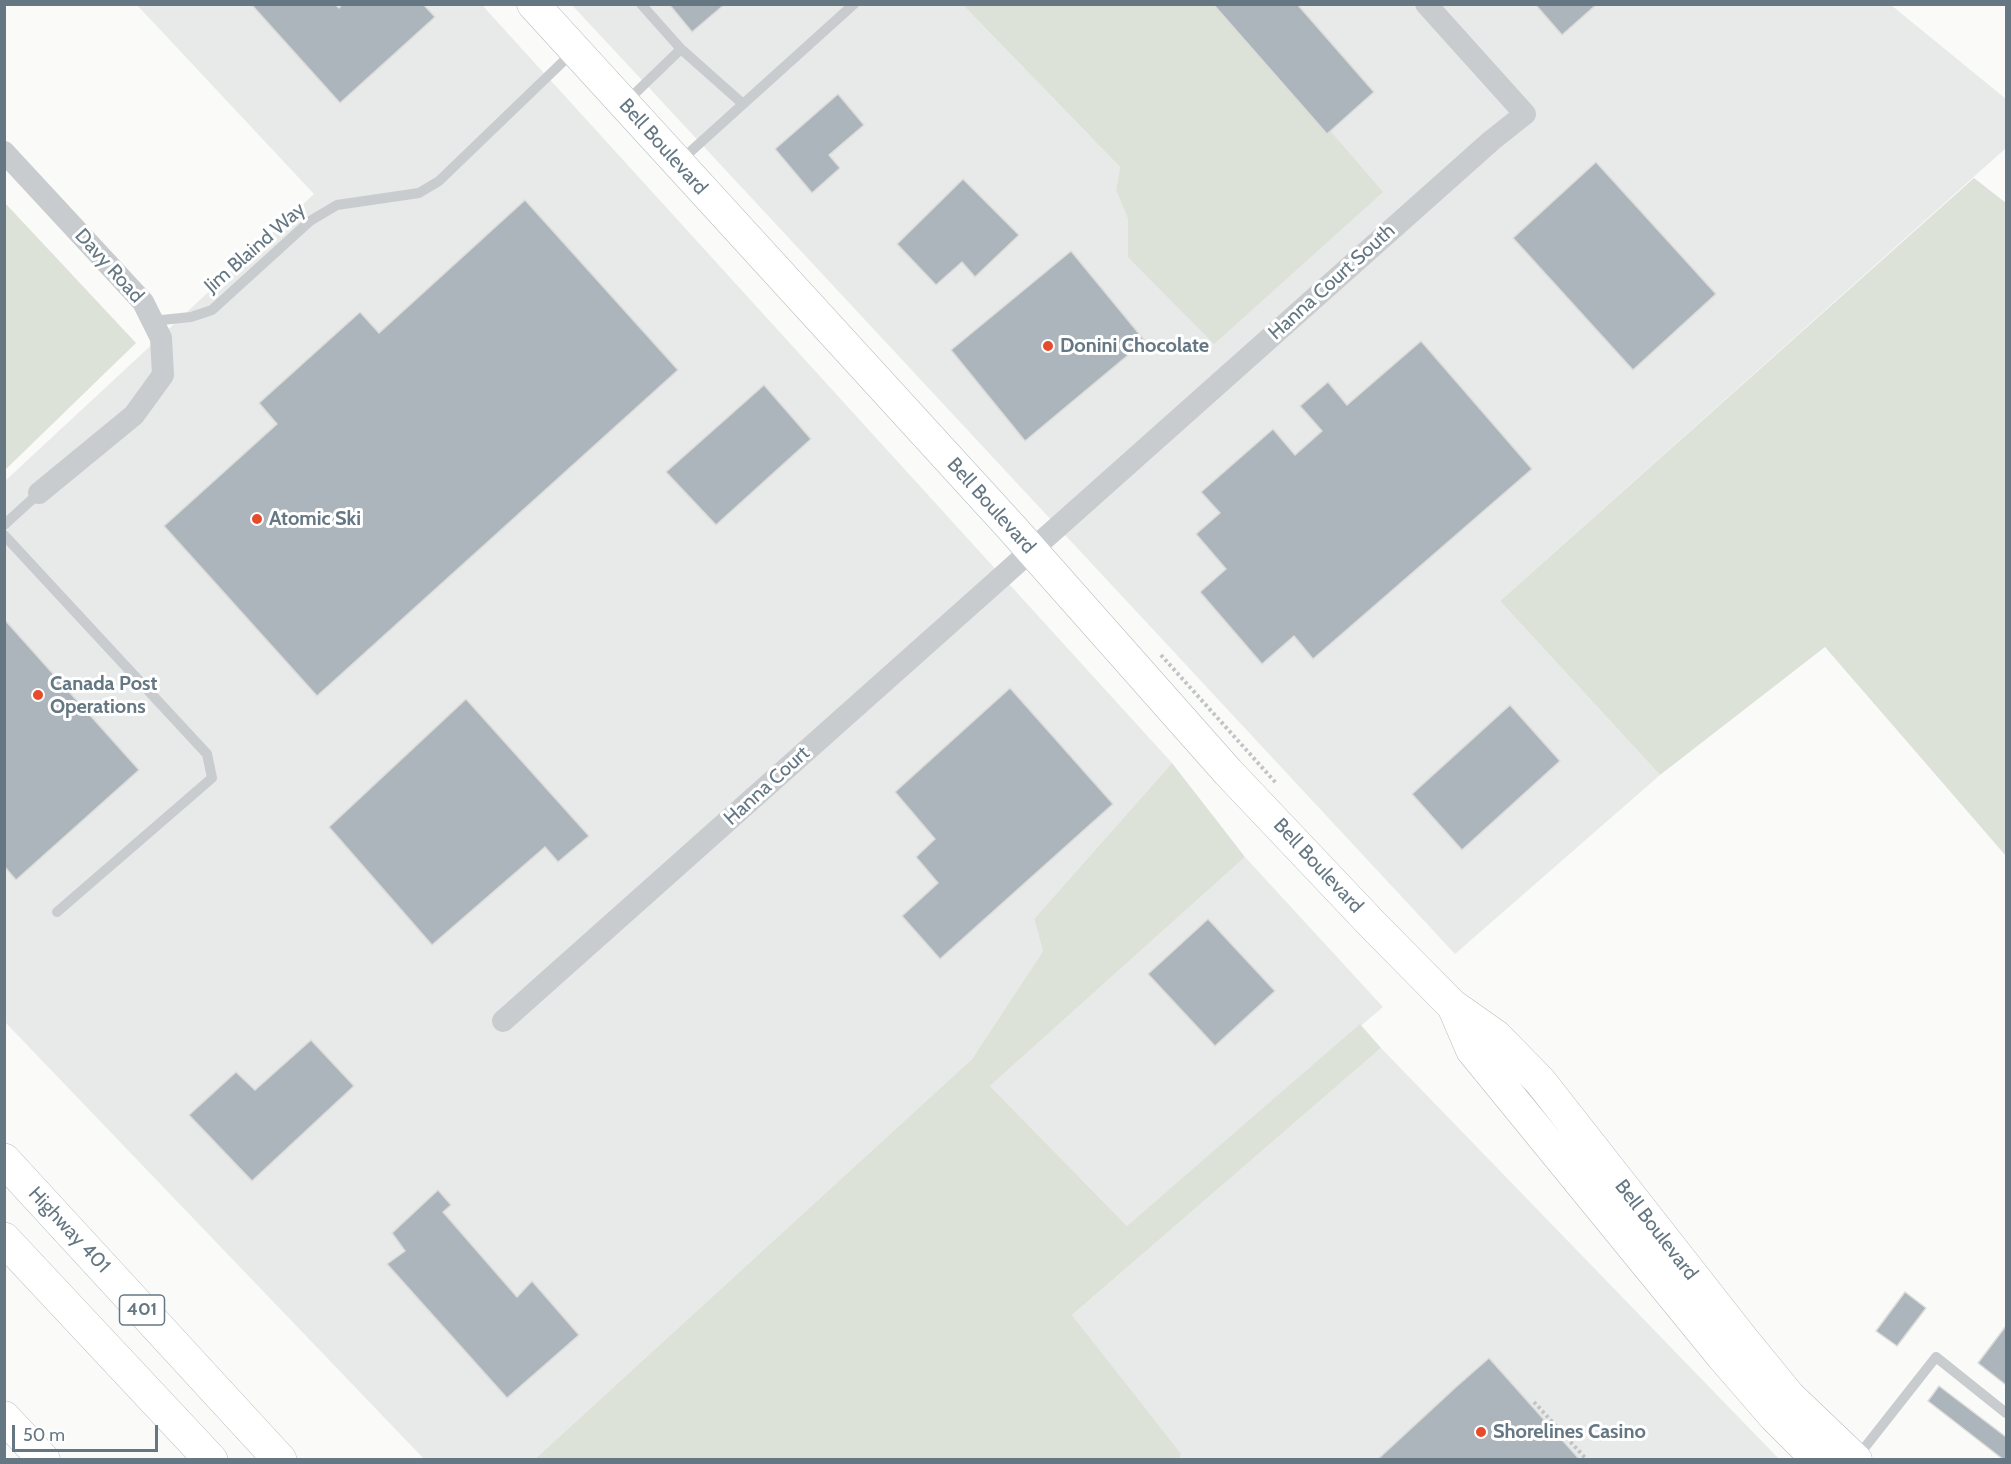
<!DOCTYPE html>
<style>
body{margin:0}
#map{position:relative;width:2011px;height:1464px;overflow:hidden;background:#fafaf8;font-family:Cabin,sans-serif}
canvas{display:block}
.frame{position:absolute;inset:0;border:6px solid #647783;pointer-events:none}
.scale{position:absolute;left:12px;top:1425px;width:146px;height:27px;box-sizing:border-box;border:3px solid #647783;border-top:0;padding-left:8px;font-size:18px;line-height:21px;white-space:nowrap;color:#647783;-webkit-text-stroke:4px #fff;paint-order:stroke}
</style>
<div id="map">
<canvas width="2011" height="1464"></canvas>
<div class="frame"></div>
<div class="scale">50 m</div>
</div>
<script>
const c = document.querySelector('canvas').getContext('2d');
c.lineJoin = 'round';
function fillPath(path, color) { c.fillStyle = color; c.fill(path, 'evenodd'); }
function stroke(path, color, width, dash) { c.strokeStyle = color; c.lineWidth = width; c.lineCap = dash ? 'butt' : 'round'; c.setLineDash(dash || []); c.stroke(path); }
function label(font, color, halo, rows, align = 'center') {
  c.font = font + ' Cabin,sans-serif'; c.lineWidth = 6; c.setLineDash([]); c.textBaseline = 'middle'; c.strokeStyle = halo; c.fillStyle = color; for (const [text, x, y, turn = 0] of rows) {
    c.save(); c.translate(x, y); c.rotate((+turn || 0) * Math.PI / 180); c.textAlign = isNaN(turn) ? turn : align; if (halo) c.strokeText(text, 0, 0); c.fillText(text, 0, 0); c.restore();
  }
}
const built = new Path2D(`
 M137,5H482L1172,763L1034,919L1043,951L972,1059L535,1459H424L5,1022V481L314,194Z
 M572,5H963L1120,167L1116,190L1128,219V257L1221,5H1891L2006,99V148L1500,601L1660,775L1455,954Z
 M1245,857L1383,1007L1127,1226L990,1086Z
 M1381,1048L1779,1459H1179L1180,1454L1072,1315Z`);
const green = new Path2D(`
 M963,5H1221L1383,192L1214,344L1128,257V219L1116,190L1120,167Z
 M1974,178L2006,203V856L1825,647L1660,775L1500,601Z
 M5,203L136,343L5,470Z
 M1172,763L1245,857L990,1086L1127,1226L1360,1024L1381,1048L1072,1315L1181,1454L1179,1459H535L972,1059L1043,951L1034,919Z`);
const building = new Path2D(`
 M251,4H335L339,8L342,4H423L435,17L340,103Z
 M669,4H725L692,32Z
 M1213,4H1297L1374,92L1327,134Z
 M1535,4H1597L1562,35Z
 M838,94L864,125L829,155L840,168L812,193L775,149Z
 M1596,162L1716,294L1633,370L1513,238Z
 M963,179L1019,235L975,277L962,262L936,285L897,244Z
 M525,200L678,370L317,696L164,526L277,424L259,403L360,312L379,333Z
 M1071,251L1145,341L1025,441L951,350Z
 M1421,341L1532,469L1313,659L1294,636L1262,664L1200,592L1226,569L1196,534L1220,513L1201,492L1273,429L1295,455L1322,431L1300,406L1328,382L1347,405Z
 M764,385L811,439L716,525L666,472Z
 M4,619L139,770L16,880L4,866Z
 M1010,688L1113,804L940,959L902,916L938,883L916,857L935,839L895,792Z
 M466,699L589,836L558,862L545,847L432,945L329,827Z
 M1510,705L1560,761L1462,850L1412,794Z
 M1208,919L1275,991L1215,1046L1148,974Z
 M311,1040L354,1086L252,1181L189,1115L236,1072L255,1090Z
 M438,1190L451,1205L443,1212L517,1297L532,1281L579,1335L507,1398L387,1264L405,1251L392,1233Z
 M1905,1292L1926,1308L1897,1346L1876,1331Z
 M2006,1326V1385L1978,1363Z
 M1489,1358L1580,1460H1377L1456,1387Z
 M1939,1386L2006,1437V1460H2004L1928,1401Z`);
const path = new Path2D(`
 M1161,655L1276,783
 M1534,1402L1587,1460`);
const lane = new Path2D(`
 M641,4L681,49L743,104
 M626,102L681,49
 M680,161L854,4
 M152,321L191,317L212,310L310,221L337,205L419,193L439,181L573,52
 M4,525L39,493
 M4,535L207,754L212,778L57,912
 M1858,1456L1936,1357L2006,1413`);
const street = new Path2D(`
 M4,152L143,302L161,338L163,375L134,415L39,493
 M503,1021L1491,141L1525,114L1426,4`);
const secondary = new Path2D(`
 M533,4L1011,527L1228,772L1372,924L1452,1005L1496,1036L1540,1081L1744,1341L1789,1396L1856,1460
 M1453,1006L1472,1050L1722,1356L1774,1416L1818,1460
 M4,1417L44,1460`);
const highway = new Path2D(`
 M4,1160L280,1460
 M4,1239L211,1460`);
const markers = [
 [1048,346,6,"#e64b2b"],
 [257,519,6,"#e64b2b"],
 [38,695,6,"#e64b2b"],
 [1481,1432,6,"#e64b2b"]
];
const shields = [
 [142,1310,45]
];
const shieldNames = [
 ["401",142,1310]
];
const streetNames = [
 ["Bell Boulevard",663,147,48],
 ["Jim Blaind Way",255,248,-41],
 ["Davy Road",109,266,48],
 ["Hanna Court South",1332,282,-42],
 ["Bell Boulevard",991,506,48],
 ["Hanna Court",767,786,-42],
 ["Bell Boulevard",1318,866,47],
 ["Highway 401",69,1230,47],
 ["Bell Boulevard",1656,1230,52]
];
const poiNames = [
 ["Donini Chocolate",1060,346],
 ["Atomic Ski",269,519],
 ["Canada Post",50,684],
 ["Operations",50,707],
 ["Shorelines Casino",1493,1432]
];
fillPath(built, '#e8e9e9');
fillPath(green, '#dce2d8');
fillPath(building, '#acb5bb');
stroke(building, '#dcdcda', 1.5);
stroke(secondary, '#b8bec2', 33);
stroke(highway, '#babec1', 34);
stroke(path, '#c1c4c6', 4, [3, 3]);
stroke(lane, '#c8cccf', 10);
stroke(street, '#c8cccf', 22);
stroke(secondary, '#fff', 32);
stroke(highway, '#fff', 33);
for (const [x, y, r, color] of markers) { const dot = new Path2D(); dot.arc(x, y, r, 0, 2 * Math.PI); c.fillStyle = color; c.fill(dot); stroke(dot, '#fff', 2); }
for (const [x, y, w] of shields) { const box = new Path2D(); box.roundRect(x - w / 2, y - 15, w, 30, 4.5); c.fillStyle = '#fff'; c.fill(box); stroke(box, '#647783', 1.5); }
label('bold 18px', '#647783', null, shieldNames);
label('20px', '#647783', '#fff', streetNames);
label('bold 20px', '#647783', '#fff', poiNames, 'left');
</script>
